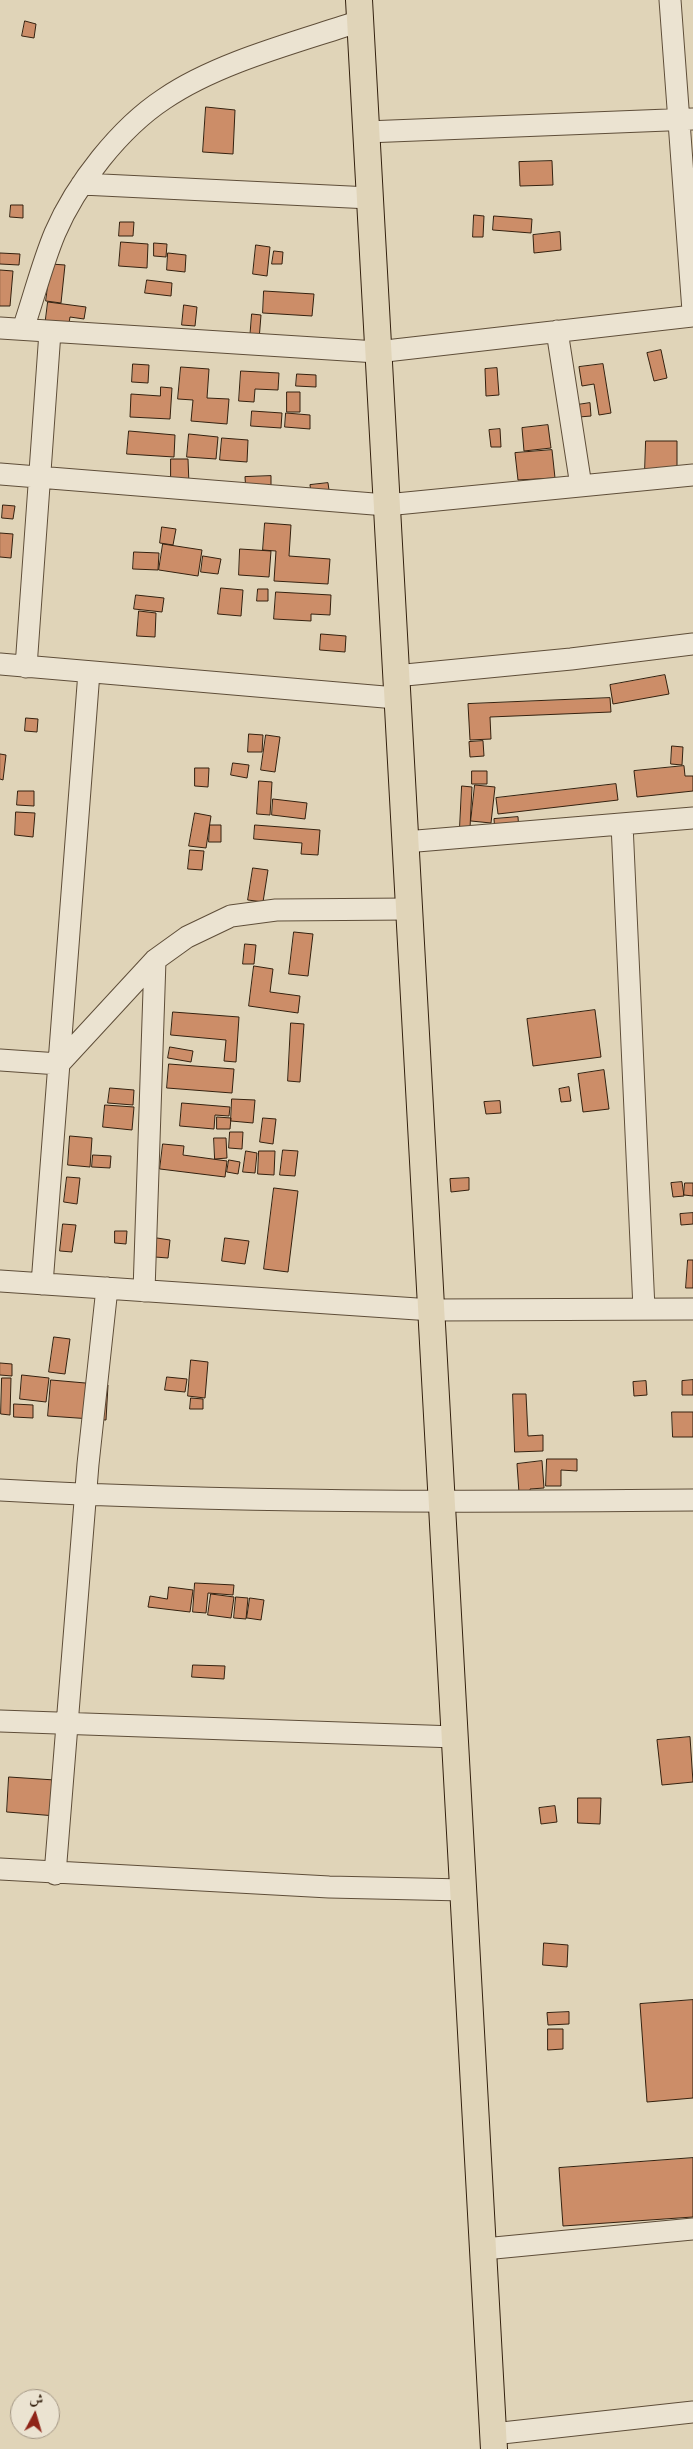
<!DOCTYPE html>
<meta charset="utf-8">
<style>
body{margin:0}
#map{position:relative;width:693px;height:2449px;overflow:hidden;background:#e0d4b8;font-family:"IM FELL Double Pica",Amiri,serif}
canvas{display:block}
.north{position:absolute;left:10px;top:2389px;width:50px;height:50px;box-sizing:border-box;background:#ebe3d1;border:1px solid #a29583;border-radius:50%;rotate:6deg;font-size:14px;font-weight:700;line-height:20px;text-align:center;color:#34210f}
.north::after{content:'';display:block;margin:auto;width:18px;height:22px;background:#8f2418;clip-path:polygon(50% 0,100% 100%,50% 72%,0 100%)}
</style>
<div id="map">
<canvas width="693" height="2449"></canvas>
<div class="north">ش</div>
</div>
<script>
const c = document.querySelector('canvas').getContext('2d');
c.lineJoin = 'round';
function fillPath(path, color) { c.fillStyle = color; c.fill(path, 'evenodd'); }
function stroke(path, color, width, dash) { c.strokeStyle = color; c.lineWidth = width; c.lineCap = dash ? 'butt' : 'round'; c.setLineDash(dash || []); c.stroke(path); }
const building = new Path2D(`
 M25,21L36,24L34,38L22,36Z
 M206,107L235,110L233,154L203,152Z
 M552,161L553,185L520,186L519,162Z
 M11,205H23V218L10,217Z
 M474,215L484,216L483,237H473Z
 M494,216L532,219L531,233L493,230Z
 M120,222H134L133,236H119Z
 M560,232L561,250L534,253L533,235Z
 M121,242L148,244L147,268L119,266Z
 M154,243L167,244L166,257L154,256Z
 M256,245L270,247L267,276L253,274Z
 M274,251L283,252L282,264H272Z
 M0,253L20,254L19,265L0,264Z
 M168,253L186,255L185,272L167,270Z
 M51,264L65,265L61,303L46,301Z
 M0,270L13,271L10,306H0Z
 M147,280L172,283L171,296L145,293Z
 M264,291L314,294L312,316L263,313Z
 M48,302L86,307L84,319L70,317L68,329L45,326Z
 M184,305L197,307L195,326L182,325Z
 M252,314L261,315L259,340L250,339Z
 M661,350L667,378L654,381L647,353Z
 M133,364L149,365L148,383L132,382Z
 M603,364L611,413L599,415L594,384L582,386L579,367Z
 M181,367L209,369L207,398L229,399L227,424L191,421L193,400L178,399Z
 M497,368L499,395L486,396L485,369Z
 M241,371L279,373L278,390L255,389L254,402L239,401Z
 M297,374L316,375V387L296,386Z
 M161,387L172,388L170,419L130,417L131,394L160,396Z
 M287,392H300V412H287Z
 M590,403L591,416L579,417L577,405Z
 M252,411L282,413L281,428L251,426Z
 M286,413L310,415V429L285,427Z
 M548,425L551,448L524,451L522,428Z
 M500,429L501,447H491L489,430Z
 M129,431L175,435L174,457L127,454Z
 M189,434L218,437L216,459L187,457Z
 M222,438L248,440L247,462L220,460Z
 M646,441H677V472L645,471Z
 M552,450L555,478L518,480L515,453Z
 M171,459H188L189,485L171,486Z
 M271,476V491L246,492L245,477Z
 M328,483L330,497L312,499L310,485Z
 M3,505L15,506L13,519L2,518Z
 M265,523L291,525L289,556L330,559L328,584L274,581L276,551L263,550Z
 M162,527L176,529L173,545L160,543Z
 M0,533L13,534L11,558L0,557Z
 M163,544L202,550L198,576L159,570Z
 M240,549L271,551L269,577L239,575Z
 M134,552L159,553L158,570L133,569Z
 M203,556L221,559L218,574L201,572Z
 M221,588L243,590L241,616L218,614Z
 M258,589H268V601H257Z
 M276,592L331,595L330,615L311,614V621L274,619Z
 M136,595L164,598L162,612L134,609Z
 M139,611L156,613L155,637L137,636Z
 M321,634L346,636L345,652L320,650Z
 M665,675L669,694L613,704L610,685Z
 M610,698L611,712L490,717L491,739L470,740L468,704Z
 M26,718L38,719L37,732L25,731Z
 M249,734L263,735L262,752H248Z
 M266,735L280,737L275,772L261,770Z
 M483,741L484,756L470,757L469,742Z
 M672,746L683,747L682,765L671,764Z
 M0,754L6,755L3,780L0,779Z
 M233,763L249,765L247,778L231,775Z
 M684,766L685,776H693V791L637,797L634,771Z
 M195,768H209L208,787L195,786Z
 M472,771H487V784H472Z
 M259,781L272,782L270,815L257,814Z
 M616,784L618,800L498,814L496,798Z
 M475,785L495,787L491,823L471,821Z
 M462,786L472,787L470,828L460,827Z
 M18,791H34V806L17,805Z
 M273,799L307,803L305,819L272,815Z
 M16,812L35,813L33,837L15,835Z
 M195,813L211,816L206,848L189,846Z
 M518,817L519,831L495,833L494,819Z
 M210,825H221V842H209Z
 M255,825L320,830L318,855L301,854L302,843L254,839Z
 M190,850L204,851L202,870L188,869Z
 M253,868L268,870L263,902L248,900Z
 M294,932L313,934L308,976L289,974Z
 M245,944L256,945L254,964H243Z
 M254,966L273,969L270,992L300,996L298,1013L249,1006Z
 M595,1010L601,1057L533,1066L527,1019Z
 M173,1012L239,1017L236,1062L224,1061L226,1040L171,1035Z
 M291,1023L304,1024L300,1082L288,1081Z
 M170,1047L193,1051L191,1062L168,1058Z
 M169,1064L234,1069L232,1093L167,1088Z
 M604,1070L609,1109L583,1112L578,1074Z
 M569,1087L571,1101L561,1102L559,1089Z
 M110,1088L134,1090L133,1105L108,1103Z
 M232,1099L255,1100L253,1123L231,1121Z
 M500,1101L501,1113L486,1114L484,1102Z
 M182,1103L230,1107L229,1116L215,1115L214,1129L180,1126Z
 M105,1105L134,1107L132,1130L103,1127Z
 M217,1117L231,1118L230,1129H217Z
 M263,1118L276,1119L273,1144L260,1142Z
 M230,1132H243L242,1149L229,1148Z
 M70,1136L92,1138L90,1167L68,1165Z
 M214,1138H226L227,1158L215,1159Z
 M163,1144L184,1146L183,1155L227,1161L225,1177L160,1169Z
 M283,1150L298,1151L295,1176L280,1175Z
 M246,1151L257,1153L255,1173L243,1172Z
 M259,1151H275L274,1175L258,1174Z
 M93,1155L111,1156L110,1168L92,1167Z
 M229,1160L240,1162L238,1174L227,1172Z
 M67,1177L80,1178L77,1204L64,1202Z
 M469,1178V1190L451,1192L450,1179Z
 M682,1182L684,1196L673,1197L671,1183Z
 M685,1183H693V1196L684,1195Z
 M274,1188L298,1191L288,1272L264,1269Z
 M693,1213V1224L681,1225L680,1214Z
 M63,1224L76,1225L72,1252L60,1251Z
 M115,1231H127L126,1244L115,1243Z
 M157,1238L170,1240L168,1258L155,1257Z
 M225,1238L249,1241L245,1264L222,1261Z
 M688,1260H693V1288H686Z
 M54,1337L70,1339L65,1374L49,1372Z
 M191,1360L208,1362L205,1398L188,1396Z
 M0,1363L12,1364V1376L0,1375Z
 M22,1375L49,1378L46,1402L20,1399Z
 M167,1377L187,1379L185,1392L165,1390Z
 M2,1378H11L10,1415L1,1414Z
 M51,1380L108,1385L106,1420L48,1416Z
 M693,1380V1395H682V1381Z
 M646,1381L647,1395L634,1396L633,1382Z
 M513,1394H526L528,1436L543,1435V1451L515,1452Z
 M191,1398L203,1399V1409H190Z
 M14,1404L33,1405V1418L14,1417Z
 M672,1412H693V1437H673Z
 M547,1459H577V1471L561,1470V1486H546Z
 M542,1461L544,1488L530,1489L532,1506L520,1507L517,1464Z
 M195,1583L234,1585L233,1595L208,1593L206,1613L193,1612Z
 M169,1587L193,1590L190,1612L148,1607L150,1596L167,1599Z
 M211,1594L234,1597L231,1618L208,1615Z
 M236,1597L248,1598L246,1619L234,1618Z
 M250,1598L264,1600L261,1620L247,1618Z
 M193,1665L225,1666L224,1679L192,1677Z
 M690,1737L693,1782L662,1785L657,1740Z
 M9,1777L70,1781L68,1817L7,1812Z
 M578,1798H601L600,1824L578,1823Z
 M555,1806L557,1822L541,1824L539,1808Z
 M544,1943L568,1945L567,1967L543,1965Z
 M693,2000V2098L647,2102L640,2004Z
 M569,2012V2024L548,2025L547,2013Z
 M548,2029H563V2049L548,2050Z
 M693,2158V2217L563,2226L559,2168Z`);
const minor = new Path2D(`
 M670,0L693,311
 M366,132L693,119
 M82,184L370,198
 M0,328L377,352L693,316
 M23,329C34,297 42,264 55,233C76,184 120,128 164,99C218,62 298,42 360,21
 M557,331L581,486
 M0,474L386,505L693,475
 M0,664L396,698
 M26,667L50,332
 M395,676L571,659L693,644
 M622,824L644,1309
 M405,842L693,818
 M0,1060L59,1064L155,960L187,937L231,916L276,910L409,909
 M0,1281L432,1310L693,1309
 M42,1284L89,672
 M144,1291L155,960
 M0,1490C231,1503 462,1502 693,1500
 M0,1721L455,1737
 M0,1869L329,1887L464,1890
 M55,1874L88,1464L107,1288
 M484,2249L693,2229
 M493,2434L693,2412`);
const major = new Path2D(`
 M359,0L494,2449`);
fillPath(building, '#cc8d68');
stroke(building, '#34210f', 1);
stroke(minor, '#5f4e39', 23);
stroke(major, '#34210f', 28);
stroke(minor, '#ebe3d1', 21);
stroke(major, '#e0d4b8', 26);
</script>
